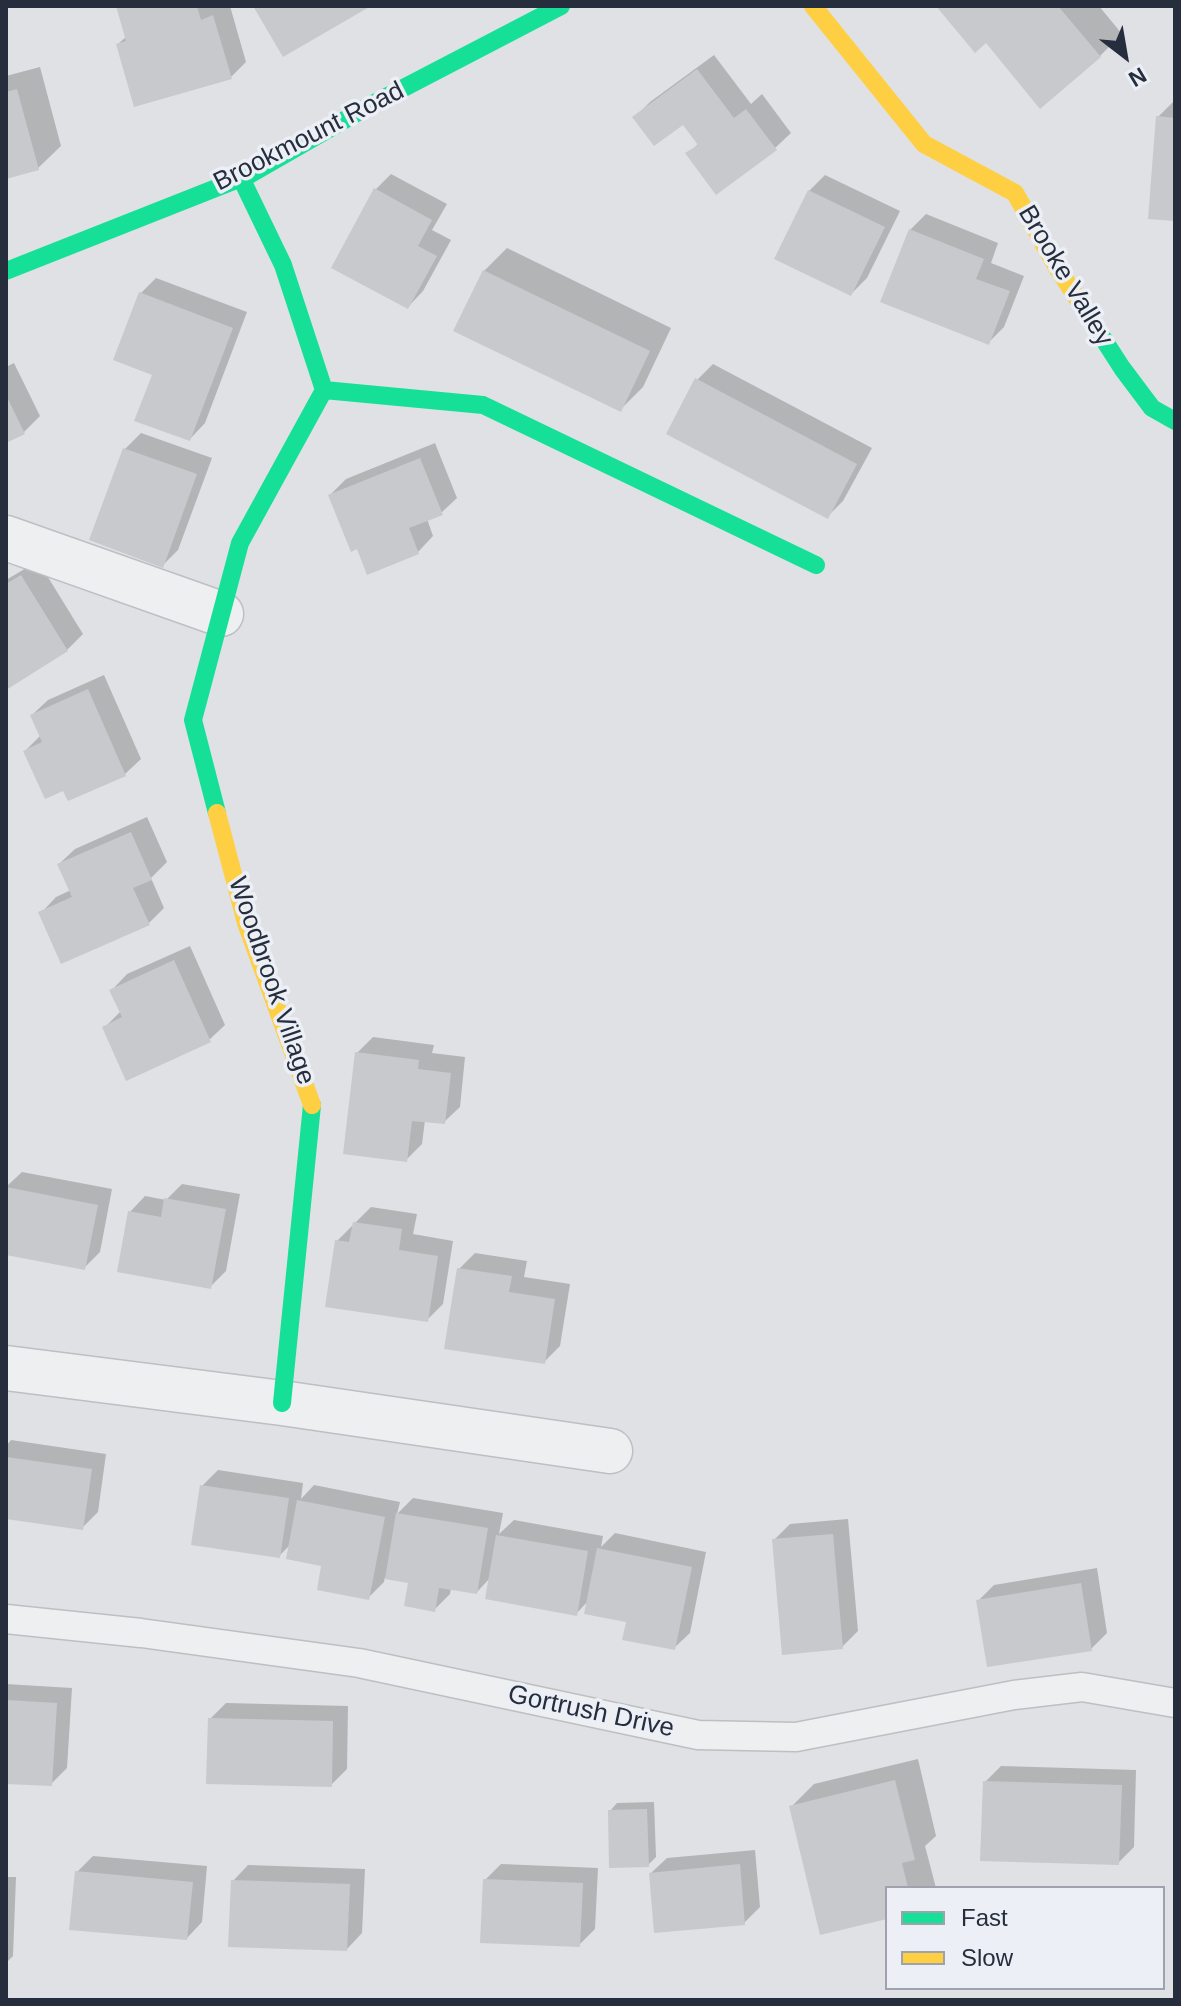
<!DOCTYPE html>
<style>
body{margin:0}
#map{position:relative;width:1181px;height:2006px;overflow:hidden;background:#dfe1e4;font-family:Arial,sans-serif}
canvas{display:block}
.frame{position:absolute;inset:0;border:8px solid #262e3e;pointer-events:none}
.legend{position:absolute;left:885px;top:1886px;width:280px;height:104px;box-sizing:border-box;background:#eceff5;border:2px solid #9da2ac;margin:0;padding:10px 14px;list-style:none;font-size:24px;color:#262e3e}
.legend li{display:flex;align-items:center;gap:16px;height:40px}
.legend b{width:40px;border:2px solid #9da2ac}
.north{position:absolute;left:1085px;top:16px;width:80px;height:80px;-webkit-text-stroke:6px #eceff5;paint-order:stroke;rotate:149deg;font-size:22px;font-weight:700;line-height:32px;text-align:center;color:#262e3e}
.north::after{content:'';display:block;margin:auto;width:28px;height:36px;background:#262e3e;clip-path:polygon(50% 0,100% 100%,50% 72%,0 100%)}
</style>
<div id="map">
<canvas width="1181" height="2006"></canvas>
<div class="frame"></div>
<ul class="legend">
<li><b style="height:10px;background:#16e098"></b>Fast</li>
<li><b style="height:10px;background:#ffcf43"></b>Slow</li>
</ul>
<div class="north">N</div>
</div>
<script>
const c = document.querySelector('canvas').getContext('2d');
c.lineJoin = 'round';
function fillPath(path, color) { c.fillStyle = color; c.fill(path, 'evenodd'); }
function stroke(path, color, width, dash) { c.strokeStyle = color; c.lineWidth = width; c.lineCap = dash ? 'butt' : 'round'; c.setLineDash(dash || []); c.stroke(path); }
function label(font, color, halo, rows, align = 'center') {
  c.font = font + ' Arial,sans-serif'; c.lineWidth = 7; c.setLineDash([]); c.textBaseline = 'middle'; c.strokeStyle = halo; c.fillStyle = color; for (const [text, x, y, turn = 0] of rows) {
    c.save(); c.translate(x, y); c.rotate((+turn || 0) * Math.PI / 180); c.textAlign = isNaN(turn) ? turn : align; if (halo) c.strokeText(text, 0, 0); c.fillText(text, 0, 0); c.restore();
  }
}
const shadow = new Path2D(`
 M118,6H230L246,62L230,78L118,44L127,36Z
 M939,6H1099L1122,34L1100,56L986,41Z
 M714,55L751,104L762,94L791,133L775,148L688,154L699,143L683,122L635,117L650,102Z
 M40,67L61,146L38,168L6,177V76Z
 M1174,101H1175V219L1158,117Z
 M391,174L447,204L432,230L451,240L423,291L408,307L376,189Z
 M825,175L900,211L867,278L851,294L809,191Z
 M926,214L998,243L991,263L1024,276L1004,327L988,343L910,230Z
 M507,248L671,328L643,387L620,410L484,271Z
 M156,278L247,312L205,423L190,439L154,374L140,294Z
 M14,363L40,416L24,432L6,441V367Z
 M713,364L872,448L843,501L827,517L697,380Z
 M141,433L212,458L178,550L162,566L125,449Z
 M435,443L457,498L441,513L427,519L433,536L418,552L358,546L330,495L346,479Z
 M38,561L83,634L67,650L6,687V580Z
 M104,675L141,759L125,774L64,788L25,751L41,735L32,715L48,700Z
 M147,817L167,862L151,878L164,908L148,924L41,913L56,897L71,890L59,864L75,849Z
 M190,946L225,1025L209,1040L104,1028L120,1012L112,990L127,974Z
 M373,1037L434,1045L432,1053L465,1057L460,1107L444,1122L425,1120L422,1144L406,1160L357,1053Z
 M22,1172L112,1189L100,1252L84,1268L6,1253V1187Z
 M182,1184L240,1194L226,1271L210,1287L130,1212L145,1196L166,1200Z
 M371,1207L417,1214L413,1234L453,1241L443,1304L427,1320L337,1241Z
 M475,1253L527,1261L524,1277L570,1284L560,1346L544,1362L459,1269Z
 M11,1440L106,1454L98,1512L82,1528L6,1517V1446Z
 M218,1470L303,1483L301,1499L314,1485L400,1502L397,1514L413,1498L503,1513L499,1534L514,1520L603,1536L601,1547L615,1533L706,1552L690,1633L674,1648L628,1621L588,1601L576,1614L490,1578L477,1592L451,1588L450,1594L434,1610L410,1581L385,1577L384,1582L368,1598L323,1564L291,1544L279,1556L202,1486Z
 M848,1519L858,1631L842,1647L774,1540L790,1524Z
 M1097,1568L1107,1633L1091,1649L978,1601L994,1585Z
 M6,1684L72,1688L67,1768L51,1784L6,1782Z
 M226,1703L348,1706L347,1769L331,1785L210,1719Z
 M918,1759L936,1836L925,1846L936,1888H887V1917L791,1807L814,1784Z
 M1001,1766L1136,1770L1134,1847L1118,1863L985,1782Z
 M654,1802L656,1857L648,1865L610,1811L617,1803Z
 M755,1850L760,1907L744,1923L651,1873L667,1858Z
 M93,1856L207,1866L202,1922L187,1938L77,1872Z
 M501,1864L598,1868L595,1929L579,1945L485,1880Z
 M248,1865L365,1869L362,1933L347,1949L233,1881Z
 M6,1877H16L13,1956L6,1963Z`);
const building = new Path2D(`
 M116,6H197L201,20L213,15L232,79L134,107L116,44L126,41Z
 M253,6H371L283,57Z
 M936,6H1058L1101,57L1040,109L986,43L975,53Z
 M697,69L734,118L746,109L777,150L716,195L685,153L698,145L683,125L654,146L632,117Z
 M17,89L39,170L6,179V92Z
 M1156,116L1175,118V221L1148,219Z
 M374,188L432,220L418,246L437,256L408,309L331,268Z
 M808,190L885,227L851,296L774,259Z
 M909,229L984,259L976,279L1010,291L989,345L880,302Z
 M483,270L650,351L621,412L453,331Z
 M139,292L233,328L190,441L134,421L152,375L113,360Z
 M695,378L857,464L828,519L666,434Z
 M6,395L25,434L6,443Z
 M123,448L197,474L163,568L89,540Z
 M420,458L443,515L409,528L419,554L367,575L357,549L351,552L328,495Z
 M21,575L68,651L6,690V584Z
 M88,689L126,776L68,801L63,791L45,799L23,751L42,742L30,715Z
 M131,832L152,880L133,888L150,925L61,964L38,912L72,897L57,864Z
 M174,960L211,1042L126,1081L102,1027L122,1017L109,990Z
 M355,1052L419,1060L418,1069L451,1073L445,1124L412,1121L407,1162L343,1154Z
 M6,1187L98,1205L85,1270L6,1255Z
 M164,1198L226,1209L211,1289L117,1272L128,1211L161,1217Z
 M353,1222L402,1229L399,1250L438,1256L428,1322L325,1307L335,1240L349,1242Z
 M457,1268L512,1276L509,1292L555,1299L545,1364L444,1349Z
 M6,1457L92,1469L83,1530L6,1519Z
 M200,1485L289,1498L280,1558L191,1545Z
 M297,1500L385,1517L369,1600L317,1590L321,1566L286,1559Z
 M396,1513L488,1528L477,1594L439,1588L435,1612L404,1606L408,1583L385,1579Z
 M833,1534L843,1649L782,1655L772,1539Z
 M496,1535L588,1551L577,1616L485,1599Z
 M597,1548L692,1567L675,1650L622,1640L626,1622L584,1614Z
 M1081,1583L1092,1651L987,1667L976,1600Z
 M6,1700L57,1703L52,1786L6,1784Z
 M208,1718L333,1721L332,1787L206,1784Z
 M895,1780L915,1860L902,1863L908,1888H887V1919L820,1935L789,1806Z
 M983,1781L1122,1785L1119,1865L980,1861Z
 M647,1809L649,1867L609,1868L608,1810Z
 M740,1864L745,1925L654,1933L649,1873Z
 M75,1871L193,1882L187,1940L69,1930Z
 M483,1879L583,1883L580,1947L480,1943Z
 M231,1880L350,1884L347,1951L228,1947Z`);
const lane = new Path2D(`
 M6,1619L141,1633L359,1663L698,1735L796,1737L1014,1695L1082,1687L1175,1703`);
const street = new Path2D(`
 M6,538L221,614
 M6,1368L282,1403L610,1451`);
const fast = new Path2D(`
 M6,271L249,175L367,107L561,6
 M1077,298L1122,368L1152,408L1175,421
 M324,390L483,405L816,565
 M217,813L193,720L240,543L324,390L283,265L241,178
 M282,1403L312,1105`);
const slow = new Path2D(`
 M813,6L924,144L1015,193L1058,269L1077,298
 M217,813L246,923L312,1105`);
const streetNames = [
 ["Brookmount Road",309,137,-27],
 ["Brooke Valley",1065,276,59],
 ["Woodbrook Village",271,981,71],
 ["Gortrush Drive",591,1712,12]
];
fillPath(shadow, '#0003');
fillPath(building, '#c7c9cd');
stroke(lane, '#bdbfc2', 31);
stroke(street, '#bdbfc2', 47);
stroke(lane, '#eeeff1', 28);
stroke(street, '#eeeff1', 44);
stroke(fast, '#16e098', 18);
stroke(slow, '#ffcf43', 18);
label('26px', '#262e3e', '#eceff5', streetNames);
</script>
